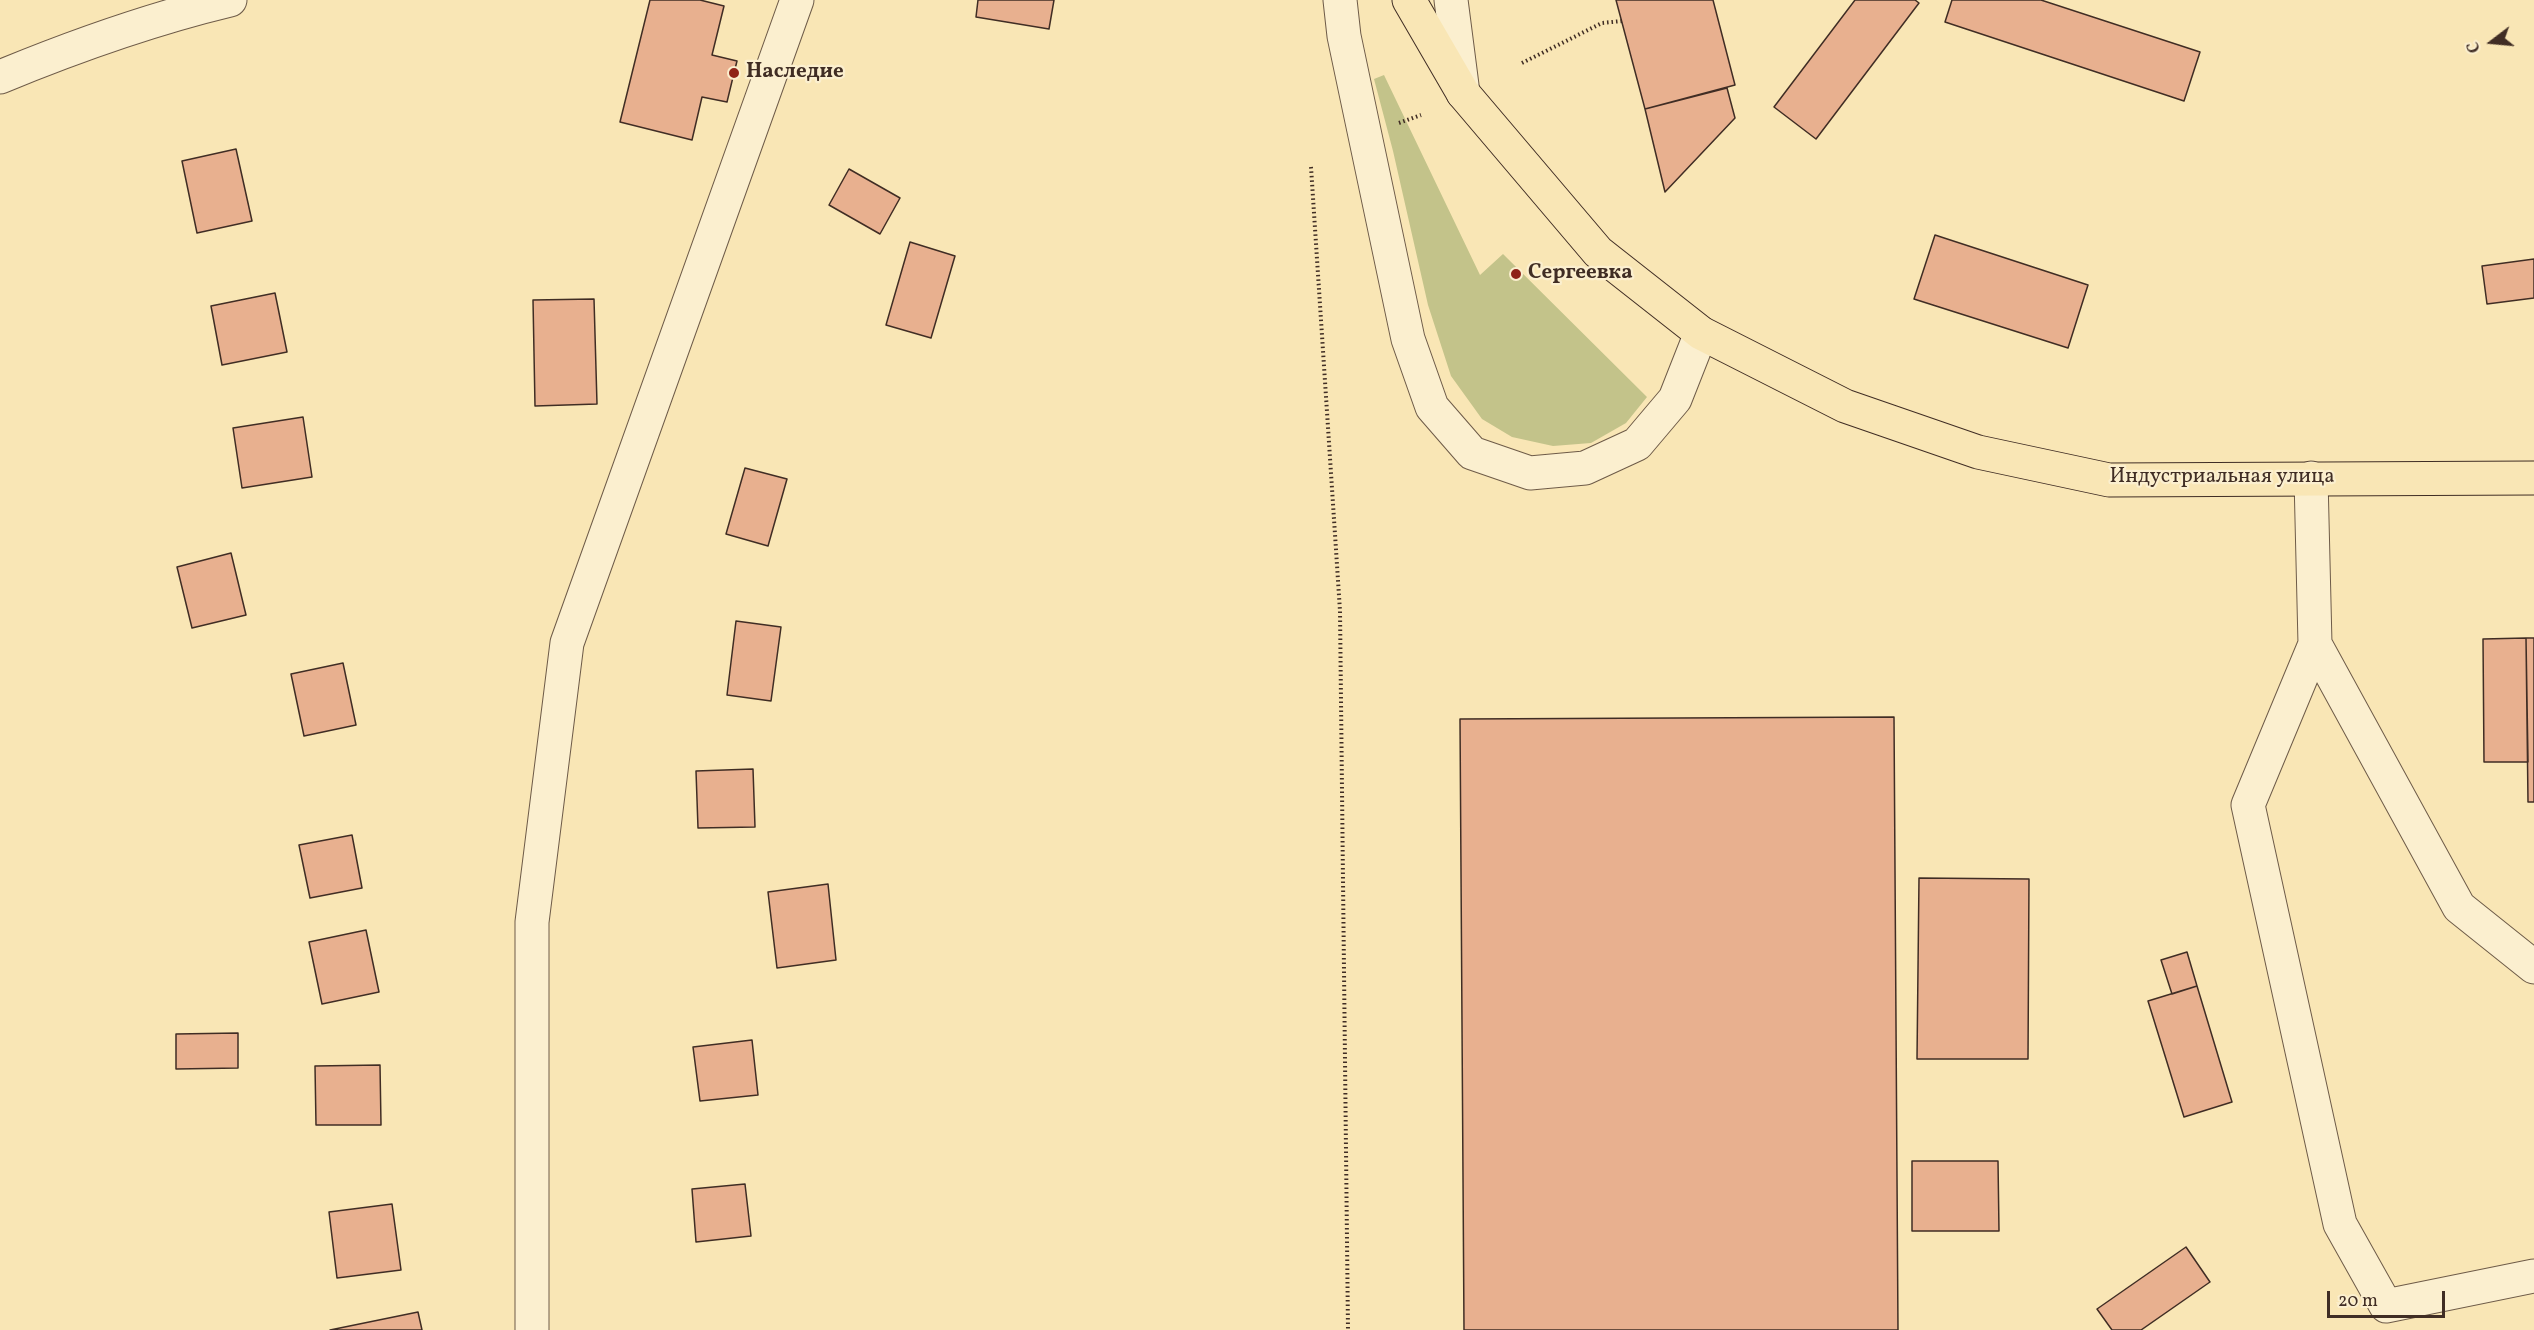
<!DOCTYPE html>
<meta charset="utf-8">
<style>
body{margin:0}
#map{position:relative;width:2534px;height:1330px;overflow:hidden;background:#f9e6b5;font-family:Vollkorn,serif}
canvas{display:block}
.north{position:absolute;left:2462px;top:12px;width:60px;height:60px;-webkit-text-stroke:4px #fbefcf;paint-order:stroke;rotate:254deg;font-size:16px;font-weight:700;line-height:24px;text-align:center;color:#402d24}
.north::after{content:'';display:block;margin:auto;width:21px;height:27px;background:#402d24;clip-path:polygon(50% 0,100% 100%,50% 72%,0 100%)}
.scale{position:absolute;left:2327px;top:1291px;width:118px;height:27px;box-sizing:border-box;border:3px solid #402d24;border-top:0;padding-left:8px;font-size:18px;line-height:21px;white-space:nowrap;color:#402d24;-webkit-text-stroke:4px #fbefcf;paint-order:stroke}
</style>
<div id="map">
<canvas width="2534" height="1330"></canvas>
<div class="north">С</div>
<div class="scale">20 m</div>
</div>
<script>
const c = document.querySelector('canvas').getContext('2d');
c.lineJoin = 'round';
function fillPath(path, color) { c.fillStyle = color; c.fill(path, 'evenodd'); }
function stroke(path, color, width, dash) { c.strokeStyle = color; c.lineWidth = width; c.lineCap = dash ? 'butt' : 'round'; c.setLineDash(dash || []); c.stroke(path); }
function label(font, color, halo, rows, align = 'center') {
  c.font = font + ' Vollkorn,serif'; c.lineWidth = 4.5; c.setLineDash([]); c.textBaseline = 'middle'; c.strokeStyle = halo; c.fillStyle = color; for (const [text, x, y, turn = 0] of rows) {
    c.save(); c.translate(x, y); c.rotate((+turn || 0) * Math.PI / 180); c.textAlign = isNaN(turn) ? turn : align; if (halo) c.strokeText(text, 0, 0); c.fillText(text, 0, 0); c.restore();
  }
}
const green = new Path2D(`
 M1384,75L1480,275L1503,254L1647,397L1626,423L1591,443L1553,446L1512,437L1482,419L1451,376L1428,305L1393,151L1374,79Z`);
const building = new Path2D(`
 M650,0H700L724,6L712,55L737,61L734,73L727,102L702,97L692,140L620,122Z
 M978,0H1054L1049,29L976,17Z
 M1616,0H1713L1735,85L1645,109Z
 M1855,0H1915L1919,3L1816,139L1774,107Z
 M1952,0H2041L2200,52L2184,101L1945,22Z
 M1727,88L1735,118L1665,192L1645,109Z
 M236,149L252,221L197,233L182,161Z
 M849,169L900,198L880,234L829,205Z
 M1935,235L2088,285L2068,348L1914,299Z
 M910,242L955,256L931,338L886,325Z
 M2534,259V298L2487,304L2482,266Z
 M275,293L287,352L222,365L211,306Z
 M594,299L597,404L535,406L533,300Z
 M303,417L312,477L242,488L233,428Z
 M745,468L787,479L768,546L726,534Z
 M231,553L246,615L192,628L177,567Z
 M736,621L781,627L771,701L727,695Z
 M2526,638L2528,762H2484L2483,639Z
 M2526,638H2534V802H2528Z
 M343,663L356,725L304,736L291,674Z
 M1894,717L1898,1330H1464L1460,719Z
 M753,769L755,827L698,828L696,771Z
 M352,835L362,888L310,898L299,845Z
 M1919,878L2029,879L2028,1059H1917Z
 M828,884L836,960L777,968L768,892Z
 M366,930L379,992L322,1004L309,942Z
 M2187,952L2197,986L2172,994L2161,960Z
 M2197,986L2232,1102L2184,1117L2148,1001Z
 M238,1033V1068L176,1069V1034Z
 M752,1040L758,1095L700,1101L693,1047Z
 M380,1065L381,1125H316L315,1066Z
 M1912,1161H1998L1999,1231H1912Z
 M745,1184L751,1236L696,1242L692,1189Z
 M392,1204L401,1270L337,1278L329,1212Z
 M2186,1247L2210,1282L2141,1330H2112L2097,1309Z
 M418,1312L422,1330H330Z`);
const path = new Path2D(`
 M1522,63L1602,23L1622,21
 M1399,123L1421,115
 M1311,167L1340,611L1348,1330`);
const minor = new Path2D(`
 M1340,0L1344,36L1408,339L1432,407L1472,453L1530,473L1585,468L1637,444L1675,399L1701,333
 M1451,0L1463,93
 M0,77C75,46 151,19 230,0
 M2311,478L2315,644L2248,805L2340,1224L2386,1306L2534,1276
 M2315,644L2459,907L2534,967
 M532,1330V922L567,643L797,0`);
const major = new Path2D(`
 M1409,0L1463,93L1598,252L1701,333L1845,406L1978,452L2109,480L2534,478`);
const markers = [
 [734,73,6,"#8f2418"],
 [1516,274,6,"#8f2418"]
];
const poiNames = [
 ["Наследие",746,73],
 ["Сергеевка",1528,274]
];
const streetNames = [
 ["Индустриальная улица",2222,478]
];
fillPath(green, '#c3c38a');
fillPath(building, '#e8b08f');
stroke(building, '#402d24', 1.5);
stroke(minor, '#6e5b48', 35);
stroke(major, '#402d24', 35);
stroke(path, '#402d24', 4, [1.5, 3]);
stroke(minor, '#fbefcf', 33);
stroke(major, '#f9e6b5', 33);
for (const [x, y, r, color] of markers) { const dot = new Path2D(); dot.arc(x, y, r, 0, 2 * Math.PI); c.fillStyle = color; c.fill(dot); stroke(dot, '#fbefcf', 2); }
label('bold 21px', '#402d24', '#fbefcf', poiNames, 'left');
label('21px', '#402d24', '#fbefcf', streetNames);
</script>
